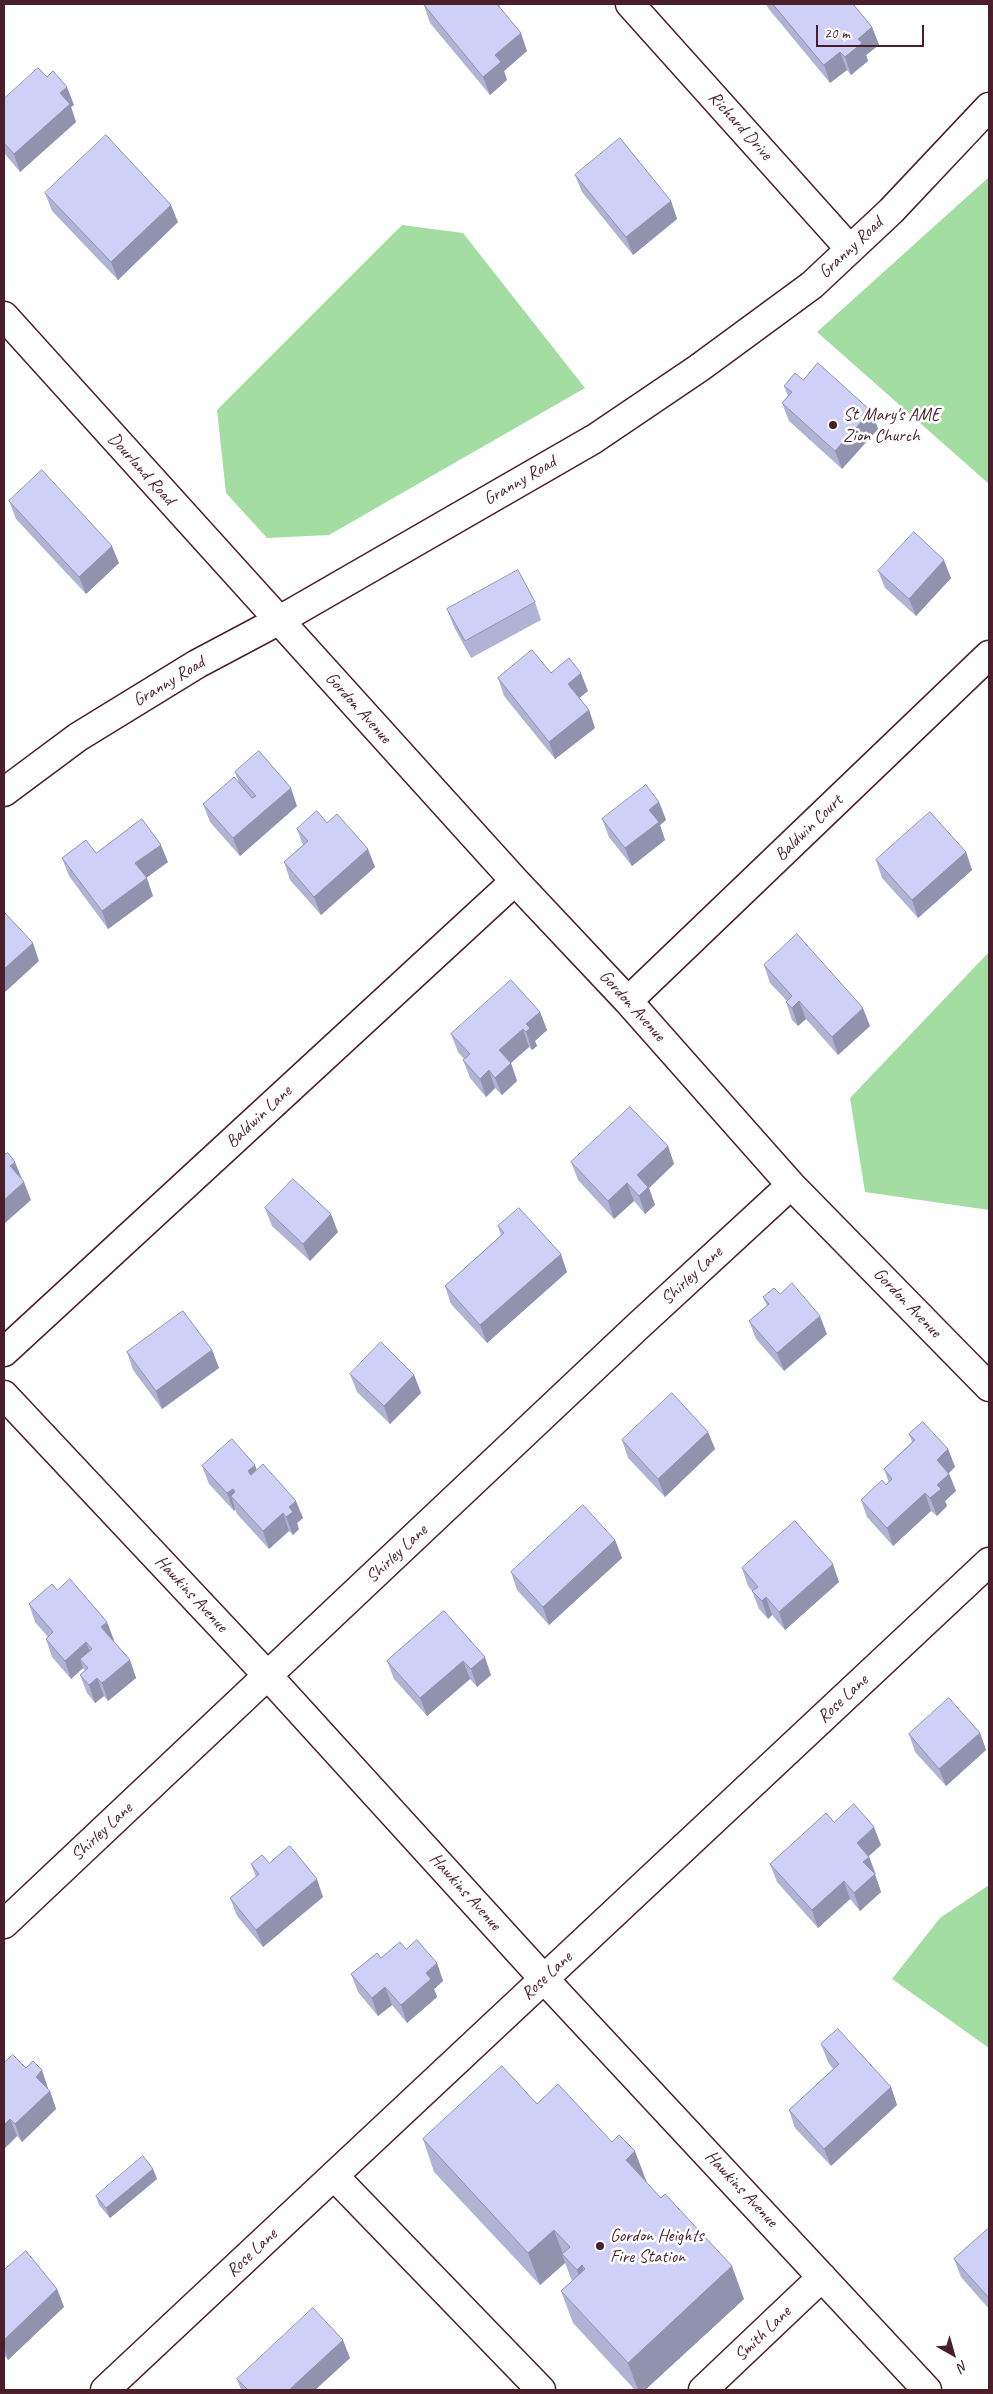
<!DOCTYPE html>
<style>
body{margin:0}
#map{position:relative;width:993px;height:2394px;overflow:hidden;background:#fff;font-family:Caveat,sans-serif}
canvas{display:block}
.frame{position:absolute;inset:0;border:5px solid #4a1f2b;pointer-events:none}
.north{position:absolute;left:928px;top:2329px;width:50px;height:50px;-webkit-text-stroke:4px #fff;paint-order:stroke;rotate:142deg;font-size:14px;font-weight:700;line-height:20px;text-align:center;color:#4a1f2b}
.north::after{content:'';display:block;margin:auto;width:18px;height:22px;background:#4a1f2b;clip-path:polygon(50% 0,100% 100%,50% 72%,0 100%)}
.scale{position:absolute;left:816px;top:25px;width:108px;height:22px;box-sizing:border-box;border:2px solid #4a1f2b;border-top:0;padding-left:6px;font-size:15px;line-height:18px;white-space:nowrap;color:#4a1f2b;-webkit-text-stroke:4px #fff;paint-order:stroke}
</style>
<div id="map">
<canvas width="993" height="2394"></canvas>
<div class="frame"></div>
<div class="north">N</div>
<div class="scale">20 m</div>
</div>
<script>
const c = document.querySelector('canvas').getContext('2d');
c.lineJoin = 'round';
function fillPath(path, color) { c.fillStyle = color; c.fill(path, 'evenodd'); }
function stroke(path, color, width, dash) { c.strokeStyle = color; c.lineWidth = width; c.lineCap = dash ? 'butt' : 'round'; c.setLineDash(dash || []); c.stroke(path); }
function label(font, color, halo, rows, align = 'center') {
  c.font = font + ' Caveat,sans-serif'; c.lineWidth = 5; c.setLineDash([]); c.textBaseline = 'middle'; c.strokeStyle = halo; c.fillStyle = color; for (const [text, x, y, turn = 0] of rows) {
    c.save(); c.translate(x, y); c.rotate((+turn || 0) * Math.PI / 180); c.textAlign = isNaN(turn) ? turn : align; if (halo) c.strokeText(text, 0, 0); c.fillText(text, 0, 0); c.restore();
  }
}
const green = new Path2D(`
 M989,177V484L817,332Z
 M402,225L463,233L585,388L329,535L267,538L226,493L217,410Z
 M989,952V1210L865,1192L850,1098Z
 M989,1885V2048L892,1979L940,1918Z`);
const minor = new Path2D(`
 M630,4L849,248
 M4,316L515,881L628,1001L791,1185L989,1387
 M4,792L78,737L197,664L278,621L594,439L699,368L812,285L891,211L989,107
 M628,1001L989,655
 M4,1352L515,881
 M4,1395L268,1676L544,1979L927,2390
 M4,1924L637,1327L791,1185
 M334,2176L541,2390
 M105,2390L989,1562
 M703,2390L822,2277`);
const wall = new Path2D(`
 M425,4H499L500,8L527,51L504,71L507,80L490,95L430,23L424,5Z
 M766,4H853L872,27L879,45L866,55L868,61L851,75L847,70L830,83L768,8Z
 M4,99L74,105L71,107L76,122L20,172L4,153Z
 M575,175L671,201L677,219L633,255L582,192Z
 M45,193L178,222L118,280L52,211Z
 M784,386L871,411L878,429L842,469L789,421L782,403L788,396Z
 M9,501L119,563L86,594L16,519Z
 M878,571L951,578L916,616L885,588Z
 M535,602L541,620L471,658L454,627L447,609Z
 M551,673L588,691L579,698L589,710L595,728L555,759L504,696L498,678Z
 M235,772L297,806L240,856L210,822L203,804L239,783Z
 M659,802L666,820L660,825L665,840L632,866L609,837L602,819Z
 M327,823L375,867L321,915L290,880L284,862L303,845L297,829Z
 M966,852L972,870L918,918L882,878L876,860Z
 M62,858L168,862L146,878L153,896L108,929L69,876Z
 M764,965L870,1026L838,1055L806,1019L798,1026L792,1020L786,1002L787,1001L770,983Z
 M540,1012L547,1030L535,1041L537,1046L532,1050L529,1047L511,1063L517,1081L502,1095L495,1088L486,1097L470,1078L463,1060L464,1059L458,1052L451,1034Z
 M668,1146L674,1164L649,1188L655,1205L645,1214L634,1201L614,1219L578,1180L571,1162Z
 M265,1208L338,1232L310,1261L272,1226Z
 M498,1226L567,1272L487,1343L451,1304L445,1286L501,1235Z
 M763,1297L827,1334L784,1371L756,1339L749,1321L767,1306Z
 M212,1350L219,1368L162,1409L133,1370L127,1352Z
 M350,1374L414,1375L421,1393L390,1424L357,1392Z
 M708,1432L715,1449L665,1497L628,1458L622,1440Z
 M909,1434L948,1449L955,1467L949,1473L956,1491L945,1501L947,1506L937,1516L931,1511L893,1546L867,1517L861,1500L886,1485L889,1483L884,1469L912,1442Z
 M202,1466L257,1470L303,1518L297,1523L299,1529L293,1535L289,1531L269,1549L237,1514L235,1509L234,1511L209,1484Z
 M615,1540L622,1558L549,1625L517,1590L511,1572Z
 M742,1568L839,1582L785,1630L772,1615L768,1619L759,1609L752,1591L748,1586Z
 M57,1590L114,1640L113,1641L130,1660L136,1678L108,1701L104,1696L95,1703L87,1693L80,1675L85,1671L83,1668L71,1679L52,1657L46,1639L48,1637L35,1622L29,1604Z
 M444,1611L491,1675L477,1687L470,1679L427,1716L394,1679L387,1661Z
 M980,1733L986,1750L946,1786L915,1752L909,1734Z
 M834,1822L881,1845L869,1856L876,1874L875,1875L881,1892L860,1911L850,1899L818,1928L777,1882L770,1864Z
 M269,1863L323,1897L263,1947L237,1916L230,1898L256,1877L251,1864Z
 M406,1949L437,1963L443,1981L434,1989L437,1997L407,2023L392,2005L378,2016L358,1992L351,1974L381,1958Z
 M821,2044L891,2087L897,2105L831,2166L795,2128L789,2110L833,2069L828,2062Z
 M4,2063L26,2068L48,2088V2089L50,2091L56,2109L22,2142L17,2136L4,2149Z
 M537,2104L646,2182L744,2299L645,2390H635L573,2323L561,2291L572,2281L565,2263L540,2285L434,2172L423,2139Z
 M153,2169L157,2179L110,2218L99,2205L96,2196Z
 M989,2228V2309L961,2277L954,2259Z
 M4,2270L57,2289L64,2307L8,2360L4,2355Z
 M350,2358L315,2390H241L237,2379Z`);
const shadedWall = new Path2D(`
 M872,27L879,45L866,55L868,61L851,75L845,57L858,39Z
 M521,33L527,51L504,71L507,80L490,95L483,77L495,55Z
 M840,52L847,70L830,83L824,65Z
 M67,87L74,105L71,107L76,122L20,172L14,154L60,93Z
 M671,201L677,219L633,255L626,237Z
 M171,205L178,222L118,280L111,262Z
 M871,411L878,429L842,469L835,451Z
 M112,546L119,563L86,594L79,577Z
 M944,560L951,578L916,616L909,599Z
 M581,673L588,691L574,702L568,684Z
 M589,710L595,728L555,759L549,742Z
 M291,788L297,806L240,856L233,838Z
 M659,802L666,820L660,825L665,840L632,866L625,848L649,810Z
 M161,845L168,862L142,881L135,863Z
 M368,849L375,867L321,915L314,897Z
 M966,852L972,870L918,918L912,900Z
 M147,878L153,896L108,929L102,911Z
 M33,943L39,961L4,993V969Z
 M799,1001L806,1019L798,1026L792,1008Z
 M863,1008L870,1026L838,1055L832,1037Z
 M540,1012L547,1030L535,1041L537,1046L532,1050L526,1032V1024Z
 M523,1029L529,1047L505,1068L499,1050Z
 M511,1063L517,1081L502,1095L495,1078Z
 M489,1070L495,1088L486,1097L480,1079Z
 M668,1146L674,1164L649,1188L655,1205L645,1214L639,1196L637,1175Z
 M15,1162L22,1179L10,1166Z
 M24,1182L31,1200L5,1223V1233L4,1235V1200Z
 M627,1183L634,1201L614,1219L608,1201Z
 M331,1214L338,1232L310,1261L303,1244Z
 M561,1254L567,1272L487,1343L480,1325Z
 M820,1316L827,1334L784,1371L777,1353Z
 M212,1350L219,1368L162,1409L156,1391Z
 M414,1375L421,1393L390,1424L384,1406Z
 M708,1432L715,1449L665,1497L658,1479Z
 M948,1449L955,1467L943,1478L937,1460Z
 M255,1465L261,1482L255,1489L248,1471Z
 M949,1474L956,1491L945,1501L947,1506L937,1516L930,1498L937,1485Z
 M233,1489L239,1505L231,1496L235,1509L234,1511L227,1493Z
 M925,1493L931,1511L893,1546L887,1528Z
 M296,1501L303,1518L297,1523L299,1529L293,1535L286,1517L289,1507Z
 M283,1513L289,1531L269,1549L263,1531Z
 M615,1540L622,1558L549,1625L543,1607Z
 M833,1564L839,1582L785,1630L779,1612Z
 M766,1597L772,1615L768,1619L762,1601Z
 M107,1622L114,1640L108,1645L101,1627Z
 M86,1642L93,1660L80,1659L83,1668L71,1679L65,1661Z
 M485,1657L491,1675L477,1687L471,1669Z
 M130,1660L136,1678L108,1701L102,1683Z
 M463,1661L470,1679L427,1716L420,1698Z
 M97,1678L104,1696L95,1703L89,1685Z
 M980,1733L986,1750L946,1786L939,1769Z
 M874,1827L881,1845L863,1861L857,1843Z
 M869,1857L881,1892L860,1911L854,1893L863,1862Z
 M317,1879L323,1897L263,1947L256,1930Z
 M844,1881L850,1899L818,1928L812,1910Z
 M437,1963L443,1981L434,1989L437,1997L407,2023L401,2005L426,1973Z
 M385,1987L392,2005L378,2016L372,1998Z
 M42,2070L48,2088L42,2095L36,2077Z
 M891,2087L897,2105L831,2166L824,2149Z
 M50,2091L56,2109L22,2142L15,2124Z
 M10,2119L17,2136L4,2149V2125Z
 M635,2151L647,2183L626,2160Z
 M153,2169L157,2179L110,2218L106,2208Z
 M554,2230L564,2257L562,2254L565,2263L540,2285L528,2253Z
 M582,2265L593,2298L588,2302L577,2270Z
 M732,2266L744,2299L645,2390H638L628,2363Z
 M57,2289L64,2307L8,2360L4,2347V2340Z
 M343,2340L350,2358L315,2390H289Z`);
const building = new Path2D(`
 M425,4H497L521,33L495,55L501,62L483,77L424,5Z
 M773,4H853L872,27L858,39L862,43L845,57L840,52L824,65Z
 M38,68L47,77L53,71L67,87L60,93L70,104L14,154L4,143V99Z
 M106,135L171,205L111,262L45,193Z
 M620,138L671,201L626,237L575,175Z
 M818,363L871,411L835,451L782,403L792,392L784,386L795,373L803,380Z
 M42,470L112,546L79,577L9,501Z
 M914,532L944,560L909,599L878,571Z
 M518,570L535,602L465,641L447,609Z
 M532,650L551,673L569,658L581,673L568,684L589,710L549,742L498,678Z
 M259,751L291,788L233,838L203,804L234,777L252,798L256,796L235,772Z
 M646,785L659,802L649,810L659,822L625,848L602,819Z
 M317,811L327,823L337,814L368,849L314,897L284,862L308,841L297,829Z
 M930,812L966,852L912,900L876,860Z
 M142,819L161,845L135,863L147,878L102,911L62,858L86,840L96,853Z
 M4,912L33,943L4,969Z
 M797,934L863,1008L832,1037L799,1001L792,1008L786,1002L792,996L764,965Z
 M511,980L540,1012L526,1024L530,1028L526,1032L523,1029L499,1050L511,1063L495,1078L489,1070L480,1079L463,1060L470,1054L451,1034Z
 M630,1107L668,1146L637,1175L648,1187L639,1196L627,1183L608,1201L571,1162Z
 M8,1153L15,1162L10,1166L24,1182L4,1200V1155Z
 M293,1179L331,1214L303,1244L265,1208Z
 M519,1208L561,1254L480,1325L445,1286L504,1233L498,1226Z
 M792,1283L820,1316L777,1353L749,1321L769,1304L763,1297L774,1288L780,1294Z
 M183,1311L212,1350L156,1391L127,1352Z
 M381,1342L414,1375L384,1406L350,1374Z
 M672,1393L708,1432L658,1479L622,1440Z
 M923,1422L948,1449L937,1460L949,1474L937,1485L941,1489L930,1498L925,1493L887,1528L861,1500L882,1480L886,1485L892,1479L884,1469L915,1440L909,1434Z
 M232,1439L255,1465L248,1471L251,1475L263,1464L296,1501L289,1507L293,1512L286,1517L283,1513L263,1531L231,1496L235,1492L233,1489L227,1493L202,1466Z
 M583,1505L615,1540L543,1607L511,1572Z
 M795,1521L833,1564L779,1612L766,1597L762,1601L752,1591L758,1587L742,1568Z
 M70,1579L107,1622L101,1627L130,1660L102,1683L97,1678L89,1685L80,1675L88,1668L80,1659L92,1649L86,1642L65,1661L46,1639L53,1632L29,1604L52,1584L57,1590Z
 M444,1611L485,1657L471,1669L463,1661L420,1698L387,1661Z
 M949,1698L980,1733L939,1769L909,1734Z
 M854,1804L874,1827L857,1843L869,1857L863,1862L875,1874L854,1893L844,1881L812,1910L770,1864L826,1813L834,1822Z
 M290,1846L317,1879L256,1930L230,1898L259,1874L251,1864L262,1855L269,1863Z
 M417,1940L437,1963L426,1973L431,1979L401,2005L385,1987L372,1998L351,1974L377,1953L381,1958L400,1942L406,1949Z
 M838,2029L891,2087L824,2149L789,2110L839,2064L821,2044Z
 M13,2055L26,2068L33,2061L42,2070L36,2077L50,2091L15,2124L10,2119L4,2125V2063Z
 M502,2066L537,2104L558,2084L612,2142L619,2135L635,2151L626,2160L661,2198L665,2194L732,2266L628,2363L561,2291L585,2269L582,2265L577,2270L562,2254L570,2247L554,2230L528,2253L423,2139Z
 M143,2156L153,2169L106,2208L96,2196Z
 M989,2228V2298L954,2259Z
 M26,2251L57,2289L4,2340V2270Z
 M313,2308L343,2340L289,2390H248L237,2379Z`);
const markers = [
 [833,425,5,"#4a1f2b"],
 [600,2246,5,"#4a1f2b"]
];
const streetNames = [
 ["Richard Drive",740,126,48],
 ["Granny Road",851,248,-43],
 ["Dourland Road",141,469,48],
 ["Granny Road",520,481,-30],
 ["Granny Road",169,682,-31],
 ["Gordon Avenue",358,708,48],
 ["Baldwin Court",809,828,-44],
 ["Gordon Avenue",632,1006,48],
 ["Baldwin Lane",259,1117,-43],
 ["Shirley Lane",692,1276,-43],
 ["Gordon Avenue",907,1303,46],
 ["Shirley Lane",397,1554,-43],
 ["Hawkins Avenue",191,1594,47],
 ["Rose Lane",843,1699,-43],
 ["Shirley Lane",102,1832,-43],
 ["Hawkins Avenue",465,1892,48],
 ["Rose Lane",547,1976,-43],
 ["Hawkins Avenue",741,2189,47],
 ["Rose Lane",252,2253,-43],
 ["Smith Lane",763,2334,-44]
];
const poiNames = [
 ["St Mary's AME",843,415],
 ["Zion Church",843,436],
 ["Gordon Heights",610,2236],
 ["Fire Station",610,2257]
];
fillPath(green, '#a3dda2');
stroke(minor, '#4a1f2b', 31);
stroke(minor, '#fff', 28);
fillPath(wall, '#b1b3d5');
fillPath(shadedWall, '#9092ae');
fillPath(building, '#ced0f8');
stroke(building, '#9092ae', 1);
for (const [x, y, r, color] of markers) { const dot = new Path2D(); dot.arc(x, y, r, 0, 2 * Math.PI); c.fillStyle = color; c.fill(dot); stroke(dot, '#fff', 2); }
label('18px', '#4a1f2b', '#fff', streetNames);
label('18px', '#4a1f2b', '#fff', poiNames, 'left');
</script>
